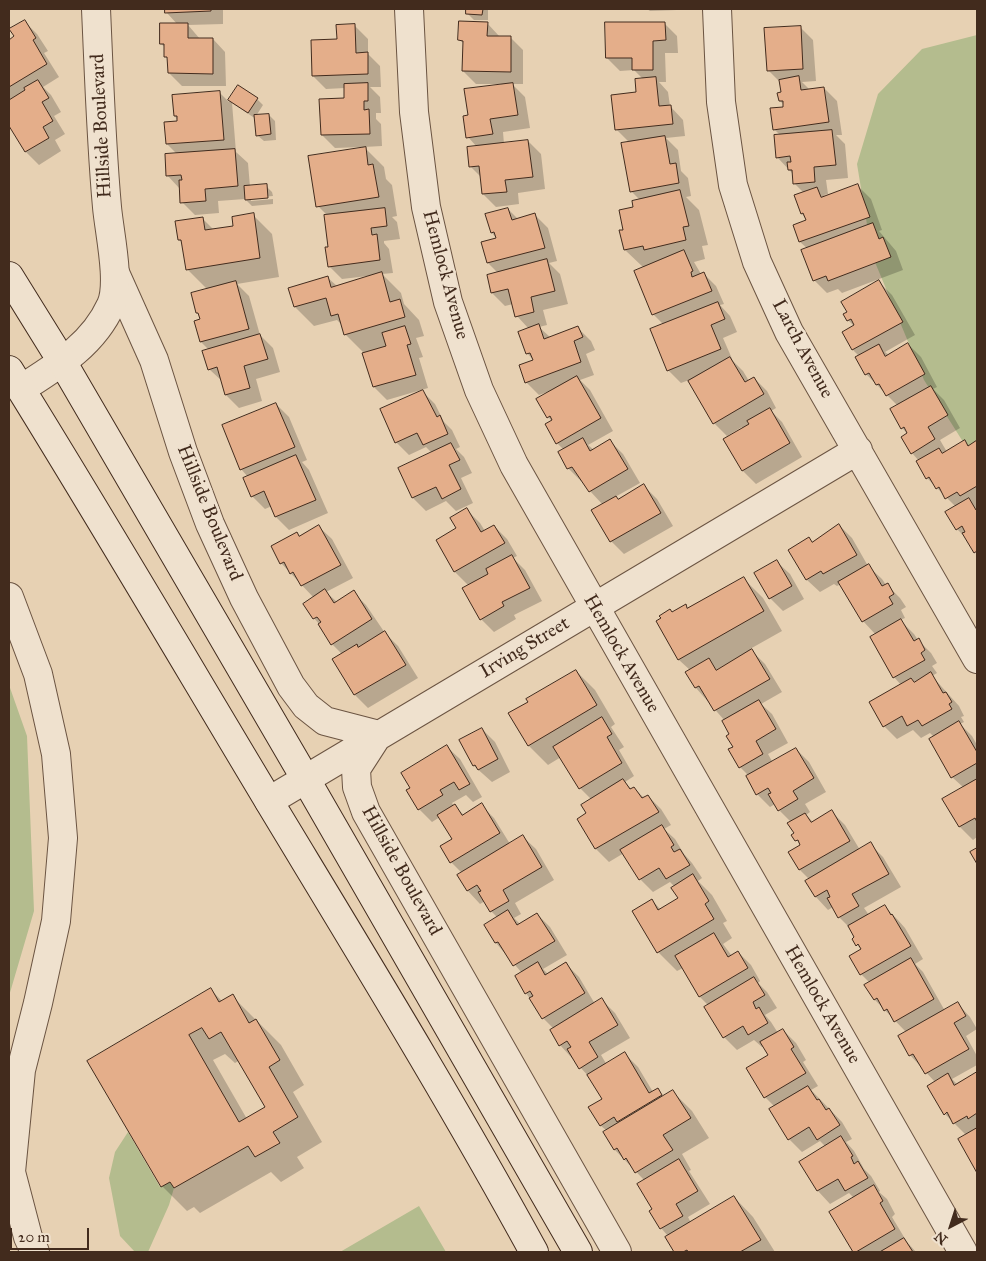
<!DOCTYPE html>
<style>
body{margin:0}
#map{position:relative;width:986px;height:1261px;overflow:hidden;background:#e7d1b3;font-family:"IM FELL Great Primer",serif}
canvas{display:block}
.frame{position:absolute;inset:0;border:10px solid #422b1d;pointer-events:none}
.north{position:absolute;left:926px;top:1201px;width:50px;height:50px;-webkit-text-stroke:4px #efe1ce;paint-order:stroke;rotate:220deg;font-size:14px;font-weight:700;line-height:20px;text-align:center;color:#422b1d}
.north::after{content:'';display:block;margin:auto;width:18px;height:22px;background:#422b1d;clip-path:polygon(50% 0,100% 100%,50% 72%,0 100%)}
.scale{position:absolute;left:10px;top:1228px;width:79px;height:22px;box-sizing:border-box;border:2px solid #422b1d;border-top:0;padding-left:6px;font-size:15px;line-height:18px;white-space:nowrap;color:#422b1d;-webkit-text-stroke:4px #efe1ce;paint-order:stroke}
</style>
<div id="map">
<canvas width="986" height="1261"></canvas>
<div class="frame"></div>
<div class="north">N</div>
<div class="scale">20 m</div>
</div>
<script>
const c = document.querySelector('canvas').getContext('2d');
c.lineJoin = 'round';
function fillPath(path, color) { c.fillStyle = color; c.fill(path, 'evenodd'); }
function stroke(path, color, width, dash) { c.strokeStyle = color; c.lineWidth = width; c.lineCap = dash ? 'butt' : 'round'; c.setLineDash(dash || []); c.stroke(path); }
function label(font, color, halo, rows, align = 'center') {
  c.font = font + ' "IM FELL Great Primer",serif'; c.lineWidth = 5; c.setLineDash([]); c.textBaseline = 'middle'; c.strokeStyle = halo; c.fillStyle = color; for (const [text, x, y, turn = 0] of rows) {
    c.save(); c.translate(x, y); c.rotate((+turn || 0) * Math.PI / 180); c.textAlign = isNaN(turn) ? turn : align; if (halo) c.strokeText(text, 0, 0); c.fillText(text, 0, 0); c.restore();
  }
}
const green = new Path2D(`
 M977,35V464L924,380L872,255L857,164L878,94L922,49Z
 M9,685L27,736L34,911L9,996Z
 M128,1132L160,1187L170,1182L174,1188L169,1205L148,1252H135L120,1236L109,1178L115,1152Z
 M419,1206L446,1252H340Z`);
const shadow = new Path2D(`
 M166,9H223V24L188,25L200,39H213L225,52L226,86H182L169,73V60L166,57V48L161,44L178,25L167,13Z
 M468,9H488V20H474L467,13Z
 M647,9H677V10L650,11Z
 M24,21L37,34L48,51L44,53L59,77L43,87L51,95L61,112L54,116L65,134L55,140L61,151L39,165L26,152L9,123V41L16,37Z
 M487,23L500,37H510L523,50V84H512L525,97L530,128L503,132L504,144L528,141L541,154L545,189L518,193L519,204L496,207L483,194L481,177L471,167L477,147L468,137L501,84H476L463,71L464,44L460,40Z
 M664,23L677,36L678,53H665L666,82H659L668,92L670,106L683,120L685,136L666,138L678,150L681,171L688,178L691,196L686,197L699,210L708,245L702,246L705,259L694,262L701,274L703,273L716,286L724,304L720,305L730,316L737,332L723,338L733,361L743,371L749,381L754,378L767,391L776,408L771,411L782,422L802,457L756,484L743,471L742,427L727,436L714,423L689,380L681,383L668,370L664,325L653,314L644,268L625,250L621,231H625L635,208L640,200L631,191L630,143L616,129L644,80L634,70L620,71L607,58Z
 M355,26L368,39V54L380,66L381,87H370L380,97L381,113H376V119L381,124L382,146L364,147L384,167L386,179L392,185L397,216L392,217L397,222L400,239L384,241V243L389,249L393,273L382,274L401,293L404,304L419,320L424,336L416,338L423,357L419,358L428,388L387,400L374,387L365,354L345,334L343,326L337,320L314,326L295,307L328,278L337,286L368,277V276L342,279L329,266L328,216L318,206L362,149V147L335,148L322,135L346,99L345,88L326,89L313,76L338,40Z
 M800,27L813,40L816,81L802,82L810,90L824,88L837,101L842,135H836L845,144L848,178L826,180L828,194L824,195L826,197L858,186L871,199L882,230L879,231L896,251L903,270L842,293L838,289L827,293L814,280L808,249L800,242L807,221L802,214L804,193L794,183L793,174L777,157L781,136L774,129L785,108L784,105L780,101L782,93L781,83L768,70Z
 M238,87L257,99L263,105L256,116L269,115L275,121L276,140L264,141L257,135L256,119L232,103L236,152L248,163L250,187L266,186L272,192L273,196L251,198V201L273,199V204L252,206L245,199L218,201L219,213L195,215L182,202L180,189L167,175L178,155L167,144L178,122L175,116L220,93L229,102Z
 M508,209L518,219L535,215L548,228L557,261L549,263L560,274L568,304L543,310L547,325L539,327L551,338L578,328L591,341L595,350L586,354L594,375L580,380L590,390L613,431L588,445L594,450L610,441L623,454L640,483L615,497L618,500L644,486L657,499L673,526L624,554L611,541L603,505L590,491L582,481H581L568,468L564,450L557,443L552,421L548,417L550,391L539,395L526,382L534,361L527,353L529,329L517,316L513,304L505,306L492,293L488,275L498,273L488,263L483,243L497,239L492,233Z
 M253,215L272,234L279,277L237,284L249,296L260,335L273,348L280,372L256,379L262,401L239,408L226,395L223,382L209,369V350L201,342V320L197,312L208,290L187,269L183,243L179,240L202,218L214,230L234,227Z
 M879,282L892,295L915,335L885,352L889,355L908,344L921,357L937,387L933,389L944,400L960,428L940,440L947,452L965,442L970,446L977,442V554L969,541L957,529L956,507L927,478L919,461L912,453L908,434L902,428L898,406L866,374L859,356L853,350L844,332L854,326L848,320Z
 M422,391L435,404L444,422L452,430L460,447L456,449L464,457L472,473L461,478L473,503L456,511L446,501L426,511L413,498L399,469L432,453L426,447L409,455L396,442Z
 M276,404L289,417L307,460L302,462L309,470L328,513L289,530L276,517L272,506L265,509L252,496L248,477L241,469Z
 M467,510L480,523L485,531L494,526L507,539L517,556L513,558L525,570L542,601L514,615L516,619L494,632L481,619L469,586L455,572L437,541L457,529Z
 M839,525L852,538L868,566L882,579L886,585H887L900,598L906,607L901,610L905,618L900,620L914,634L918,640L931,653L937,663L932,666L937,673L932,676L959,706L964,716L961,717L964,722L960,724L972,736L977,745V837L973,840L960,827L944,799L964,788L952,777L934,737L930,733L921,738L913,730L897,739L884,726L901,685L894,677L876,635L863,621L841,584L837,586L834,584L820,592L807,580L809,539L813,542Z
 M319,527L332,539L353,578L326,592L337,602L353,592L366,605L385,633L398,646L418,678L368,708L355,695L334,659L342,654L332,644L319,624L314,618V598L281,563L272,546L296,533L300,536Z
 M777,562L790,574L804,599L783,611L770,598Z
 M744,579L763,598L782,631L750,649L765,664L782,692L761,704L772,714L788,743L768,754L773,763L796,749L809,762L826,792L805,804L810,812L806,815L813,822L832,812L845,825L860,850L870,844L883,857L901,887L864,908L869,915L885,907L897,919L905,928L923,959L915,964L923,972L945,1011L958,1004L970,1017L977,1029L966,1036L977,1056V1065L952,1079L958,1085L977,1074V1170L959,1140L967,1136L945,1114L935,1082L910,1055L907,1033L875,1000L866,985L870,983L861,974L851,957L862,950L857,945L856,938L850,928L839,917L833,907L828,910L816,897L809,879L800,870L790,853L801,846L793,835L795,834L791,822L779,810L775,804L770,807L757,794L749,776L740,767L725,721L696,688L690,670L679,660L657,622L685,605L688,609Z
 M576,671L595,690L615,724L611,727L624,747L619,750L634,776L625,782L632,790L634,788L644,798L648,796L661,809L671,825L664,829L675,839L684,854L692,863L702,878L698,881L712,895L727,921L723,923L732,938L723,944L732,956L738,952L751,965L760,981L758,983L767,992L777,1008L765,1015L771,1022L778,1033L783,1030L796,1043L806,1060L803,1062L818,1086L811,1090L842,1122L852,1139L846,1142L854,1151L864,1169L871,1176L880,1191L879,1192L887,1199L895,1214L892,1217L907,1242L916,1252H855L830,1212L854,1198L849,1193L830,1204L818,1191L826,1147L820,1141L802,1152L789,1139L775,1107L765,1097L770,1055L764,1046L762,1047L754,1040L737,1050L724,1037L709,1006L700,997L683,968L677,971L658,952L652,900L661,910L680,899L675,887L670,882L653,892L640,879L624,853L609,862L596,849L579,819L587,814L592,800L580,788L561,757L548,765L529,746L510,714Z
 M482,729L495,742L510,772L492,782L474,766Z
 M447,747L460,759L482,797L473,802L466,795L452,803L454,806L464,815L481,805L494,818L510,844L523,837L536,849L554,880L515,903L521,914L514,918L520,924L537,914L550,927L567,955L543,969L548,974L566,964L579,977L595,1004L602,1000L615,1013L630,1038L601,1055L607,1065L625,1054L638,1067L653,1092L657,1090L664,1097L673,1092L692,1111L709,1138L682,1154L691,1170L689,1171L710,1204L688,1217L691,1223L734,1197L753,1217L775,1252H676L666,1237L668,1236L661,1228L645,1181L615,1150L605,1133L607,1131L600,1125L603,1100L590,1078L560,1045L554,1029L543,1018L526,993L522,973L496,943L498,918L491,911L485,901L480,904L468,891L459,875L462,873L451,862L441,847L453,840L440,817L432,822L419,809Z
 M211,990L223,1002L232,996L281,1045L304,1085L293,1092L322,1142L297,1157L304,1168L281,1182L271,1172L200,1213L194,1207L187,1211L162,1186L88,1061ZM225,1054L235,1063L240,1060L267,1107L247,1119L213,1060Z`);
const building = new Path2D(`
 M165,9H211V11L165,13Z
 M466,9H483L482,15L466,14Z
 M25,20L36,38L33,40L47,64L9,87V40L14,36L9,29Z
 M459,21L488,22L487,36H511V72L462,71L463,41L458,40Z
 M605,22H665L666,40L653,41V70H632V58H606Z
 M160,23H188V38H213V74L168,73L167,57H164V44H160Z
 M355,24L356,53L368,52V74L312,76L311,40L337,39L336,25Z
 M801,26L803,69L767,71L764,28Z
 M799,76L801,90L824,87L829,122L773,130L770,108L783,107V101H779L777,93L781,92L779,80Z
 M656,77L659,106L671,105L673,124L615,130L611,95L636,92L635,79Z
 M38,80L49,98L42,102L53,121L43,127L49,138L25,152L9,126V100L25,90L24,88Z
 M368,83V101H364V110L369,109L370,134L321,135L319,99L344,98V84Z
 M513,83L518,115L490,119L493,134L466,138L463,116L468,115L464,89Z
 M238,85L258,98L248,113L228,100Z
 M220,91L224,140L166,144L164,122L177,121V116H174L172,95Z
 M269,114L271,134L256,136L254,115Z
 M832,130L836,165L814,167L815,182L793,184L792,170H788L787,162H791L790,156L776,158L774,135Z
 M665,136L670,164L676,163L679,183L630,192L621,143Z
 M528,140L533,177L505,180L507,192L482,194L479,166L469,167L467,147Z
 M366,147L368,165L373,164L379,197L316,207L308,156Z
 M235,149L238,186L205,189L206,201L180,203L179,180H182L181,175L166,176L165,154Z
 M267,184L268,198L245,200L244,186Z
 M858,184L870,217L799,242L793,225L806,220L803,213L801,214L794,195L817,187L821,197Z
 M680,190L689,226L683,227L686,240L644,250L643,246L624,250L619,230H623L619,210L633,207L632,201Z
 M385,208L387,226L371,228L372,235L377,234L380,260L328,267L325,247H328L324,215Z
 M508,208L512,220L535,213L545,248L487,263L481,242L496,238L494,232L491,233L485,214Z
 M254,213L260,258L186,270L181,240H178L175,221L203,217L205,230L233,226L232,217Z
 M873,223L879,239L883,237L891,257L828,281L826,276L813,281L801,250Z
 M684,250L693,271L691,272L692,277L704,272L712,291L652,315L634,271Z
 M547,259L555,291L531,297L534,312L515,317L508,289L491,293L487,275Z
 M382,272L390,302L400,299L405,317L344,335L338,314L331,316L326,298L294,307L288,288L328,276L331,287Z
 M879,280L903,322L852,350L842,332L854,325L851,319L847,321L843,314L847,312L841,302Z
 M236,281L249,329L200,342L194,321L200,319L198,313H196L191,293Z
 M718,302L725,319L711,325L721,349L667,371L650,329Z
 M539,324L544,339L578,326L583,337L574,341L581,362L525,383L519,365L533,360L530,353L526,354L518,332Z
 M405,326L411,344L407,345L416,375L373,387L362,353L386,346L382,333Z
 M260,334L268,359L244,366L250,388L225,395L217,367L208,370L202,351Z
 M908,343L925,374L886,396L879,384L876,385L869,373L865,375L855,357L879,344L885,356Z
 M730,357L745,382L754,377L764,394L713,424L688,381Z
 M577,376L601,418L556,444L545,424L552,420L550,416L547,418L536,399Z
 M931,386L948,415L928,427L935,439L911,454L901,437L907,433L904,427L901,429L890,409Z
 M423,390L437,417L440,415L448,434L423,445L417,433L395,443L380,409Z
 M276,403L295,447L240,470L222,425Z
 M770,408L790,443L742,471L723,439L749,424L747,421Z
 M583,438L590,451L610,439L628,469L589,492L572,467L567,469L558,452Z
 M965,440L968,446L977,440V486L960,496L957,492L945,499L939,487L936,489L929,477L926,479L916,461L939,448L942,453Z
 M451,443L460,460L449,465L461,489L442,499L436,487L412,498L398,468Z
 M296,455L316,500L275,517L264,491L251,497L243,478Z
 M644,484L661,513L610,542L591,510L616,496L618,499Z
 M969,498L976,510L977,509V551L974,553L962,533L965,532L962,526L956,530L945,512Z
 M467,508L481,532L494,525L505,543L454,572L436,540L456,528L450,518Z
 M839,524L857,555L823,574L821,571L806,580L788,550L809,537L812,542Z
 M319,525L341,565L301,586L293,572L290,574L284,562L280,564L271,546L297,532L299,536Z
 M512,555L530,588L502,602L504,606L480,620L462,588L488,574L486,569Z
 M777,560L792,586L769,599L754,573Z
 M869,564L882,586L888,583L894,594L889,597L893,604L862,622L838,582Z
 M744,577L764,611L678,660L656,621L661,618L659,616L670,609L672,612L686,604L687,608Z
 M325,589L334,603L354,590L372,619L331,645L318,624L321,622L317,617L313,619L303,604Z
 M901,619L914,641L919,638L925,650L921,653L925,660L893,678L870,637Z
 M385,631L406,665L354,695L332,659L357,644L358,647Z
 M752,649L770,679L714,711L699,686L695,688L685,672L709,658L716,670Z
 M576,670L597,705L528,746L508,713L528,702L526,699Z
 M931,672L943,693L946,692L952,702L949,704L952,709L922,726L918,720L907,726L902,716L883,727L869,702L911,678L914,682Z
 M759,700L776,729L756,741L763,754L739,768L728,749L733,747L726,736L729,734L722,721Z
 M602,717L612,734L607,737L622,763L579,789L553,747Z
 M959,721L977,752V763L951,778L929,739Z
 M482,728L498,759L478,770L475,765L473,766L459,740Z
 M447,745L470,784L459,790L454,782L440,790L443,795L418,810L406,790L410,788L401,773Z
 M796,748L814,778L793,791L798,799L778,811L768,794L771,793L768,788L756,795L746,776Z
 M623,779L630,789L634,787L642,798L648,795L659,812L595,849L577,819L586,813L581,805Z
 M977,779V822L975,818L959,827L942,799Z
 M482,803L500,833L450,863L440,846L452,839L437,815L455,804L462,815Z
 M832,810L850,841L799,870L788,852L800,845L798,840L795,841L791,835L794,833L787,823L805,813L811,822Z
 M662,825L674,845L671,847L674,852L680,849L690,865L666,879L659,868L639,880L620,850Z
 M523,835L542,867L503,890L509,901L490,912L478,892L481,891L477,885L467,891L457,875Z
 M871,842L889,874L852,894L859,906L838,918L827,898L830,897L827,890L815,897L805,881Z
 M977,848V864L970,852Z
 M693,874L709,901L705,904L714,919L657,953L632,911L652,899L658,910L678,898L671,888Z
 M885,905L891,915L892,914L911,946L860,975L849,956L861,949L858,944L856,946L852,939L854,937L848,926Z
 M508,910L517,925L537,913L555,941L513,966L498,942L495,943L484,925Z
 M714,933L728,957L738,951L748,968L699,997L675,956Z
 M911,958L934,999L894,1022L887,1009L884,1011L877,998L874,1000L864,985Z
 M538,962L545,975L566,962L585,993L542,1019L529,998L533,996L530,991L525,994L515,976Z
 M754,977L765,995L753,1002L756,1009L759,1007L768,1023L748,1035L743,1026L723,1038L704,1007Z
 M211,988L219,1002L233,994L249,1023L256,1019L280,1060L269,1067L298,1117L273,1132L280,1143L255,1157L248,1146L174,1188L170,1182L161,1187L87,1061ZM202,1028L209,1039L221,1032L265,1107L239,1122L189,1035Z
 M602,998L618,1025L589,1042L598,1057L579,1069L567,1049L571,1047L567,1041L559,1046L550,1030Z
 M958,1002L966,1016L954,1023L969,1049L925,1074L913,1054L909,1056L898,1036Z
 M783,1029L794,1047L791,1049L806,1073L764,1098L746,1068L768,1055L760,1042Z
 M625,1052L649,1093L658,1088L662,1095L617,1122L614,1117L600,1126L588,1107L602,1099L587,1075Z
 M977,1072V1113L968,1119L967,1116L953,1124L947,1112L944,1115L927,1086L948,1073L954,1085Z
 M808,1086L817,1100L819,1099L826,1110L829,1108L840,1125L817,1140L809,1127L788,1140L769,1109Z
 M673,1090L691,1118L663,1135L673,1150L635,1173L626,1158L624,1160L617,1148L614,1150L603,1132Z
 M977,1128V1173L958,1139Z
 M841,1136L853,1156L851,1157L854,1164L858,1161L868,1178L845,1191L838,1179L817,1191L799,1162Z
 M679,1159L698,1191L676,1204L683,1216L660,1229L649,1211L652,1209L637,1184Z
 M874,1185L883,1201L880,1203L895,1229L856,1252H853L829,1212Z
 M734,1196L761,1240L740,1252H688L687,1250L683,1252H674L665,1237Z
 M904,1238L913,1252H880Z`);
const minor = new Path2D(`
 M409,9L414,112L426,207L448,302L479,390L514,465L963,1252
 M717,9L721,102L733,185L757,262L789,332L977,659
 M115,273L154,360L183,452L210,524L244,598L291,686L306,706L325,721L379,735
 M9,597L38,674L56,754L63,838L56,921L38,1003L21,1070L11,1172L28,1237L35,1252
 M376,738L356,769L357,787L366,812L617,1252
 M269,801L858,450`);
const tertiary = new Path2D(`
 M21,389C57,366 93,345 111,305C121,283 109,231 107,207C101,141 99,75 96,9`);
const secondary = new Path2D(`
 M9,276L63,363L305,778L578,1252
 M9,370C98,513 183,658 270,803C360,952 451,1100 534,1252`);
const streetNames = [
 ["Hillside Boulevard",102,126,-93],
 ["Hemlock Avenue",445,275,75],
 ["Larch Avenue",802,349,62],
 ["Hillside Boulevard",209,513,68],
 ["Irving Street",525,648,-31],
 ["Hemlock Avenue",621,654,60],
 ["Hillside Boulevard",401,871,61],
 ["Hemlock Avenue",822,1005,60]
];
fillPath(green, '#b4bc8e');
fillPath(shadow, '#0003');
fillPath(building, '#e4ae8a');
stroke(building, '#422b1d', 1);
stroke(minor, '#6b5442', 30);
stroke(tertiary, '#6b5442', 30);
stroke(secondary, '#422b1d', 30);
stroke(minor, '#efe1ce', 28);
stroke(tertiary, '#efe1ce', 28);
stroke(secondary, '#efe1ce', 28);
label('19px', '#422b1d', '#efe1ce', streetNames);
</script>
